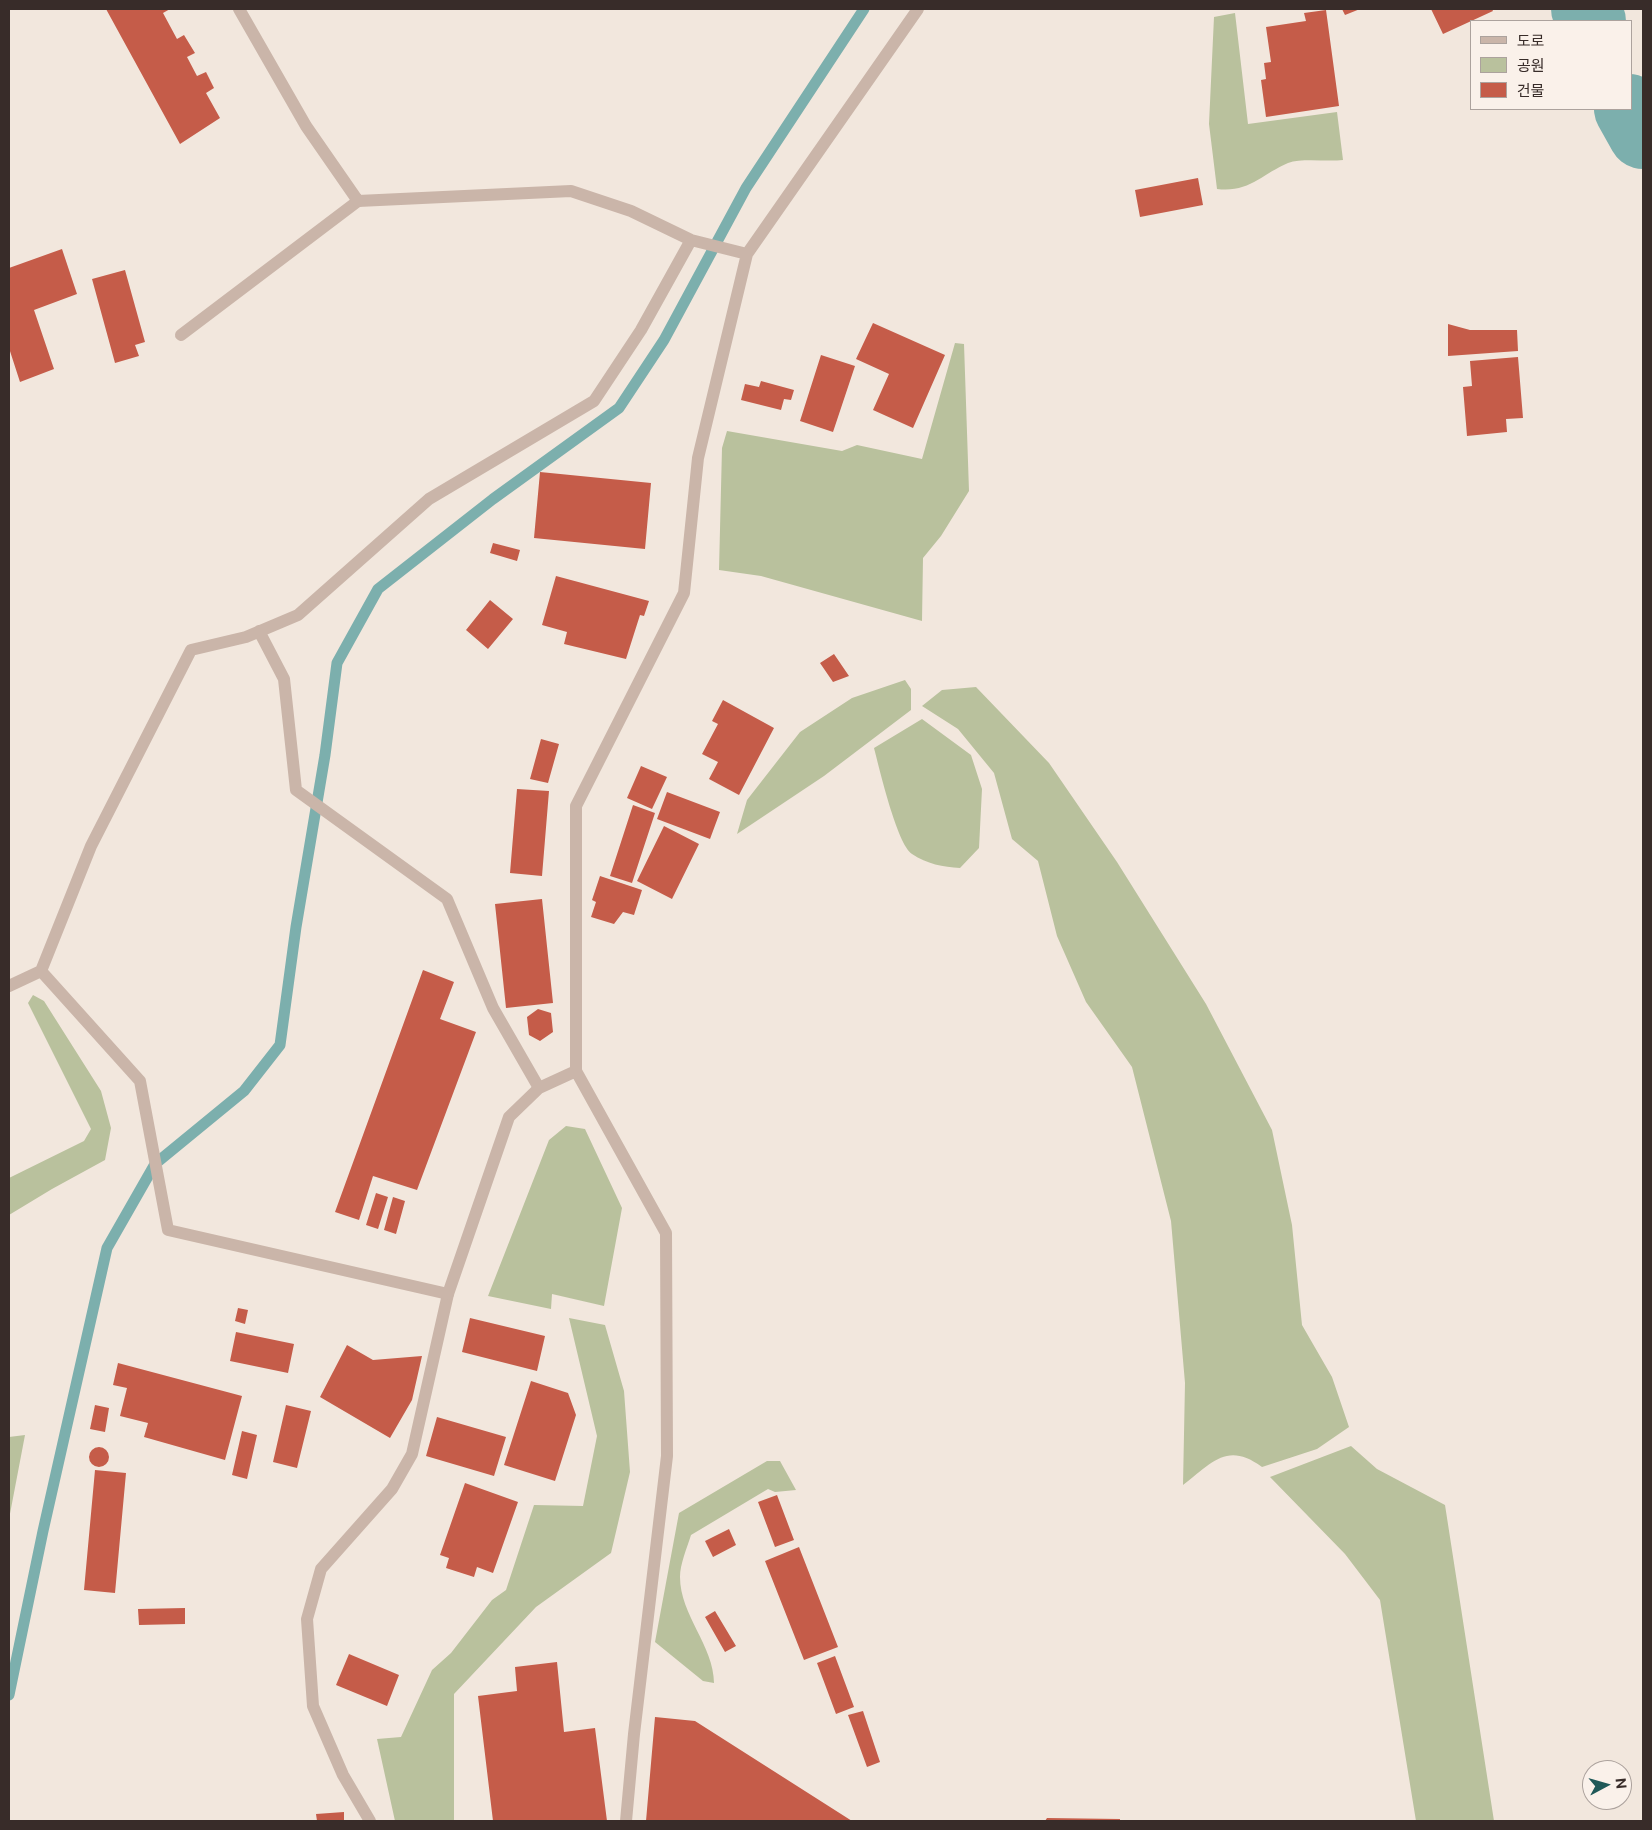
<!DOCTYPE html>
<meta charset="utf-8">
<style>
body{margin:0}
#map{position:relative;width:1652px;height:1830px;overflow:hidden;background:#f2e7dd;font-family:"Public Sans","Noto Sans KR",sans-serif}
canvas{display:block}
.frame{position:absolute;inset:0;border:10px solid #382c29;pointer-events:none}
.legend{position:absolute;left:1470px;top:20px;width:162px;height:90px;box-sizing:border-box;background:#faf1ea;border:1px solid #aca29d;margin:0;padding:6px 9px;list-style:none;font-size:15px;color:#382c29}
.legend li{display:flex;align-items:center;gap:10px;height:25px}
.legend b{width:25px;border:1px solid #aca29d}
.north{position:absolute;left:1582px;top:1760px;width:50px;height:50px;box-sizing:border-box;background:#faf1ea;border:1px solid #aca29d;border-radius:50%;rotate:84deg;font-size:14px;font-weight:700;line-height:20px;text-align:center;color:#382c29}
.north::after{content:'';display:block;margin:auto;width:18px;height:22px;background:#1f5958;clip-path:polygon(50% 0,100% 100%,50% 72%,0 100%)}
</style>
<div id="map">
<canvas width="1652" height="1830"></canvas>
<div class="frame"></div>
<ul class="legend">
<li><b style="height:6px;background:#cab5a9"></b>도로</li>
<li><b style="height:14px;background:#b9c19d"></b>공원</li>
<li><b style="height:14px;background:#c55c49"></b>건물</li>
</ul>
<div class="north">N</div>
</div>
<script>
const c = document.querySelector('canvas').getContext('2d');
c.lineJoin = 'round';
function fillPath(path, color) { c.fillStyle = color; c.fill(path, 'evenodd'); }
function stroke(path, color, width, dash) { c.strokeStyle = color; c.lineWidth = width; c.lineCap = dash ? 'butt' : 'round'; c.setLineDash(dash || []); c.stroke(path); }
const green = new Path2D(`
 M1235,13L1248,124L1337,112L1343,160C1327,162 1302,158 1288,163C1262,174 1249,193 1217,189L1209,124L1214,17Z
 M955,343L964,344L969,491L941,536L923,558L922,621L761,576L719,570L722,448L727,431L842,451L857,445L922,459Z
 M905,680L911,689V710L824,776L737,834L747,800L800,732L852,698Z
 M976,687L1049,763L1117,862L1206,1004L1272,1130L1292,1225L1302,1325L1332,1377L1349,1427L1317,1449L1262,1467C1227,1441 1212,1463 1183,1485L1185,1383L1171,1221L1132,1067L1086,1002L1057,936L1038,861L1012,839L994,773L958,729L922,706L942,690Z
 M922,719L971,755L982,789L979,848L960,868C943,867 927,864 912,854C897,844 879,767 874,748Z
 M33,995L44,1001L101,1091L111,1128L105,1160L52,1189L9,1215V1178L84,1141L91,1129L28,1003Z
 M566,1126L585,1129L622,1208L604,1306L552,1294L551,1309L488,1296L549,1140Z
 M569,1318L605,1325L624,1391L630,1472L611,1553L536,1607L454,1694V1821H395L377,1739L401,1737L432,1670L451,1653L492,1600L506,1590L534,1505L583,1506L597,1436Z
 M25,1435L9,1519V1437Z
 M1351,1446L1377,1469L1445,1505L1494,1821H1416L1380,1600L1345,1554L1270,1477Z
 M767,1461H780L796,1490L775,1492L768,1489L691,1535C687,1548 680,1564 680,1577C680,1615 714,1646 714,1683L703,1681L655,1642L679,1513Z`);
const stream = new Path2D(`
 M9,1695L43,1531L107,1248L155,1164L244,1091L280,1045L296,927L325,755L337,663L378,589L493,499L619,408L664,340L746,188L864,9`);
const river = new Path2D(`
 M1586,9L1591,21
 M1629,109L1643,134`);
const building = new Path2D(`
 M106,9H170L163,13L177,39L184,35L195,53L187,57L197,76L206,72L214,88L206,93L220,118L180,144Z
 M1342,9H1360L1345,15Z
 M1431,9H1492L1493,11L1443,34Z
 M1326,10L1339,106L1266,117L1261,80L1266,79L1264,63L1271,62L1266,27L1306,21L1304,13Z
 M1198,178L1203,205L1140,217L1135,190Z
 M62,249L77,294L34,310L54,369L20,382L9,348V268Z
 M125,270L145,342L135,345L139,356L115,363L92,279Z
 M873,323L945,355L913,428L873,410L889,374L856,359Z
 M1448,324L1470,330H1517L1518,351L1448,356Z
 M821,355L855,366L833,432L800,421Z
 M1518,357L1523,418L1506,419L1507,432L1467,436L1463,387L1472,386L1470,361Z
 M761,381L794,390L791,400L784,399L781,410L741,400L745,384L759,387Z
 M540,472L651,483L645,549L534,538Z
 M493,543L520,550L517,561L490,553Z
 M556,576L649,601L644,616L640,615L626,659L564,644L567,632L542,625Z
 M490,600L513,619L488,649L466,630Z
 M834,654L849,676L833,682L820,663Z
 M723,700L774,728L739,795L709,779L718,762L702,754L718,724L712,721Z
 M541,739L559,744L548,783L530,779Z
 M641,766L667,777L652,809L627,798Z
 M517,789L549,791L542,876L510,873Z
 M667,792L720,812L710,839L657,819Z
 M633,805L655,813L632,883L610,876Z
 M664,826L699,844L672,899L637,881Z
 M600,876L642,890L634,915L623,912L614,924L591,917L596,902L592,900Z
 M542,899L553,1003L506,1008L495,904Z
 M423,970L454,982L440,1019L476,1032L417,1190L373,1176L359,1220L335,1212Z
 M538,1009L551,1013L553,1032L540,1041L529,1035L527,1017Z
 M376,1193L388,1197L378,1229L366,1225Z
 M393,1197L405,1201L396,1234L384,1230Z
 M238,1308L248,1310L245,1324L235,1321Z
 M470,1318L545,1336L537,1371L462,1352Z
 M236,1332L294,1344L288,1373L230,1361Z
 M347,1345L373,1360L422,1356L412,1400L390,1438L320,1397Z
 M118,1363L242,1396L225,1460L144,1437L148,1423L120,1416L127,1388L113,1385Z
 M531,1381L568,1393L576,1415L555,1481L504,1465Z
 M95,1405L109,1408L105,1432L90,1429Z
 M286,1405L311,1411L297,1468L273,1462Z
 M437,1417L506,1437L494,1476L426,1456Z
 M242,1431L257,1435L247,1479L232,1475Z
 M89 1457a10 10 0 1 1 20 0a10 10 0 1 1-20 0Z
 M95,1470L126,1473L115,1593L84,1590Z
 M465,1483L518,1502L493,1573L477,1567L474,1577L446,1568L449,1558L440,1555Z
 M777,1495L794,1540L775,1547L758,1502Z
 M729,1529L736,1545L713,1557L705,1541Z
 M799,1547L838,1647L804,1660L765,1561Z
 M185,1608V1624L139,1625L138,1609Z
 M715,1611L736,1646L725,1652L705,1617Z
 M349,1654L399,1675L387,1706L336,1685Z
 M835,1656L854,1707L836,1714L817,1663Z
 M557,1662L564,1732L595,1728L607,1821H493L478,1696L517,1691L515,1667Z
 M863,1711L880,1762L867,1767L848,1715Z
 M655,1717L695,1721L852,1821H646Z
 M344,1812V1821H317L316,1814Z
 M1047,1818L1120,1819V1821H1045Z`);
const service = new Path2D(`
 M181,335L358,201
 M370,1821L343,1775L313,1706L307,1619L321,1569L392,1489L412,1454L448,1294`);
const minor = new Path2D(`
 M239,9L306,126L358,201L571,191L631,211L691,240L747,254
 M259,631L284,679L296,790L447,899L493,1008L539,1088
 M41,971L140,1081L168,1230L448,1294L509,1117L539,1088L576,1071
 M9,986L41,971L91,846L191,650L246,637L298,615L429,499L594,401L641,330L691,240
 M626,1821L634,1734L667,1456L666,1233L576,1071V806L684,593L698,458L747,254L918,9`);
fillPath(green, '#b9c19d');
stroke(stream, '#7cafad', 11);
stroke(river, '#7cafad', 70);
fillPath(building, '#c55c49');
stroke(service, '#cab5a9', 12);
stroke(minor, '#cab5a9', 12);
</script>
